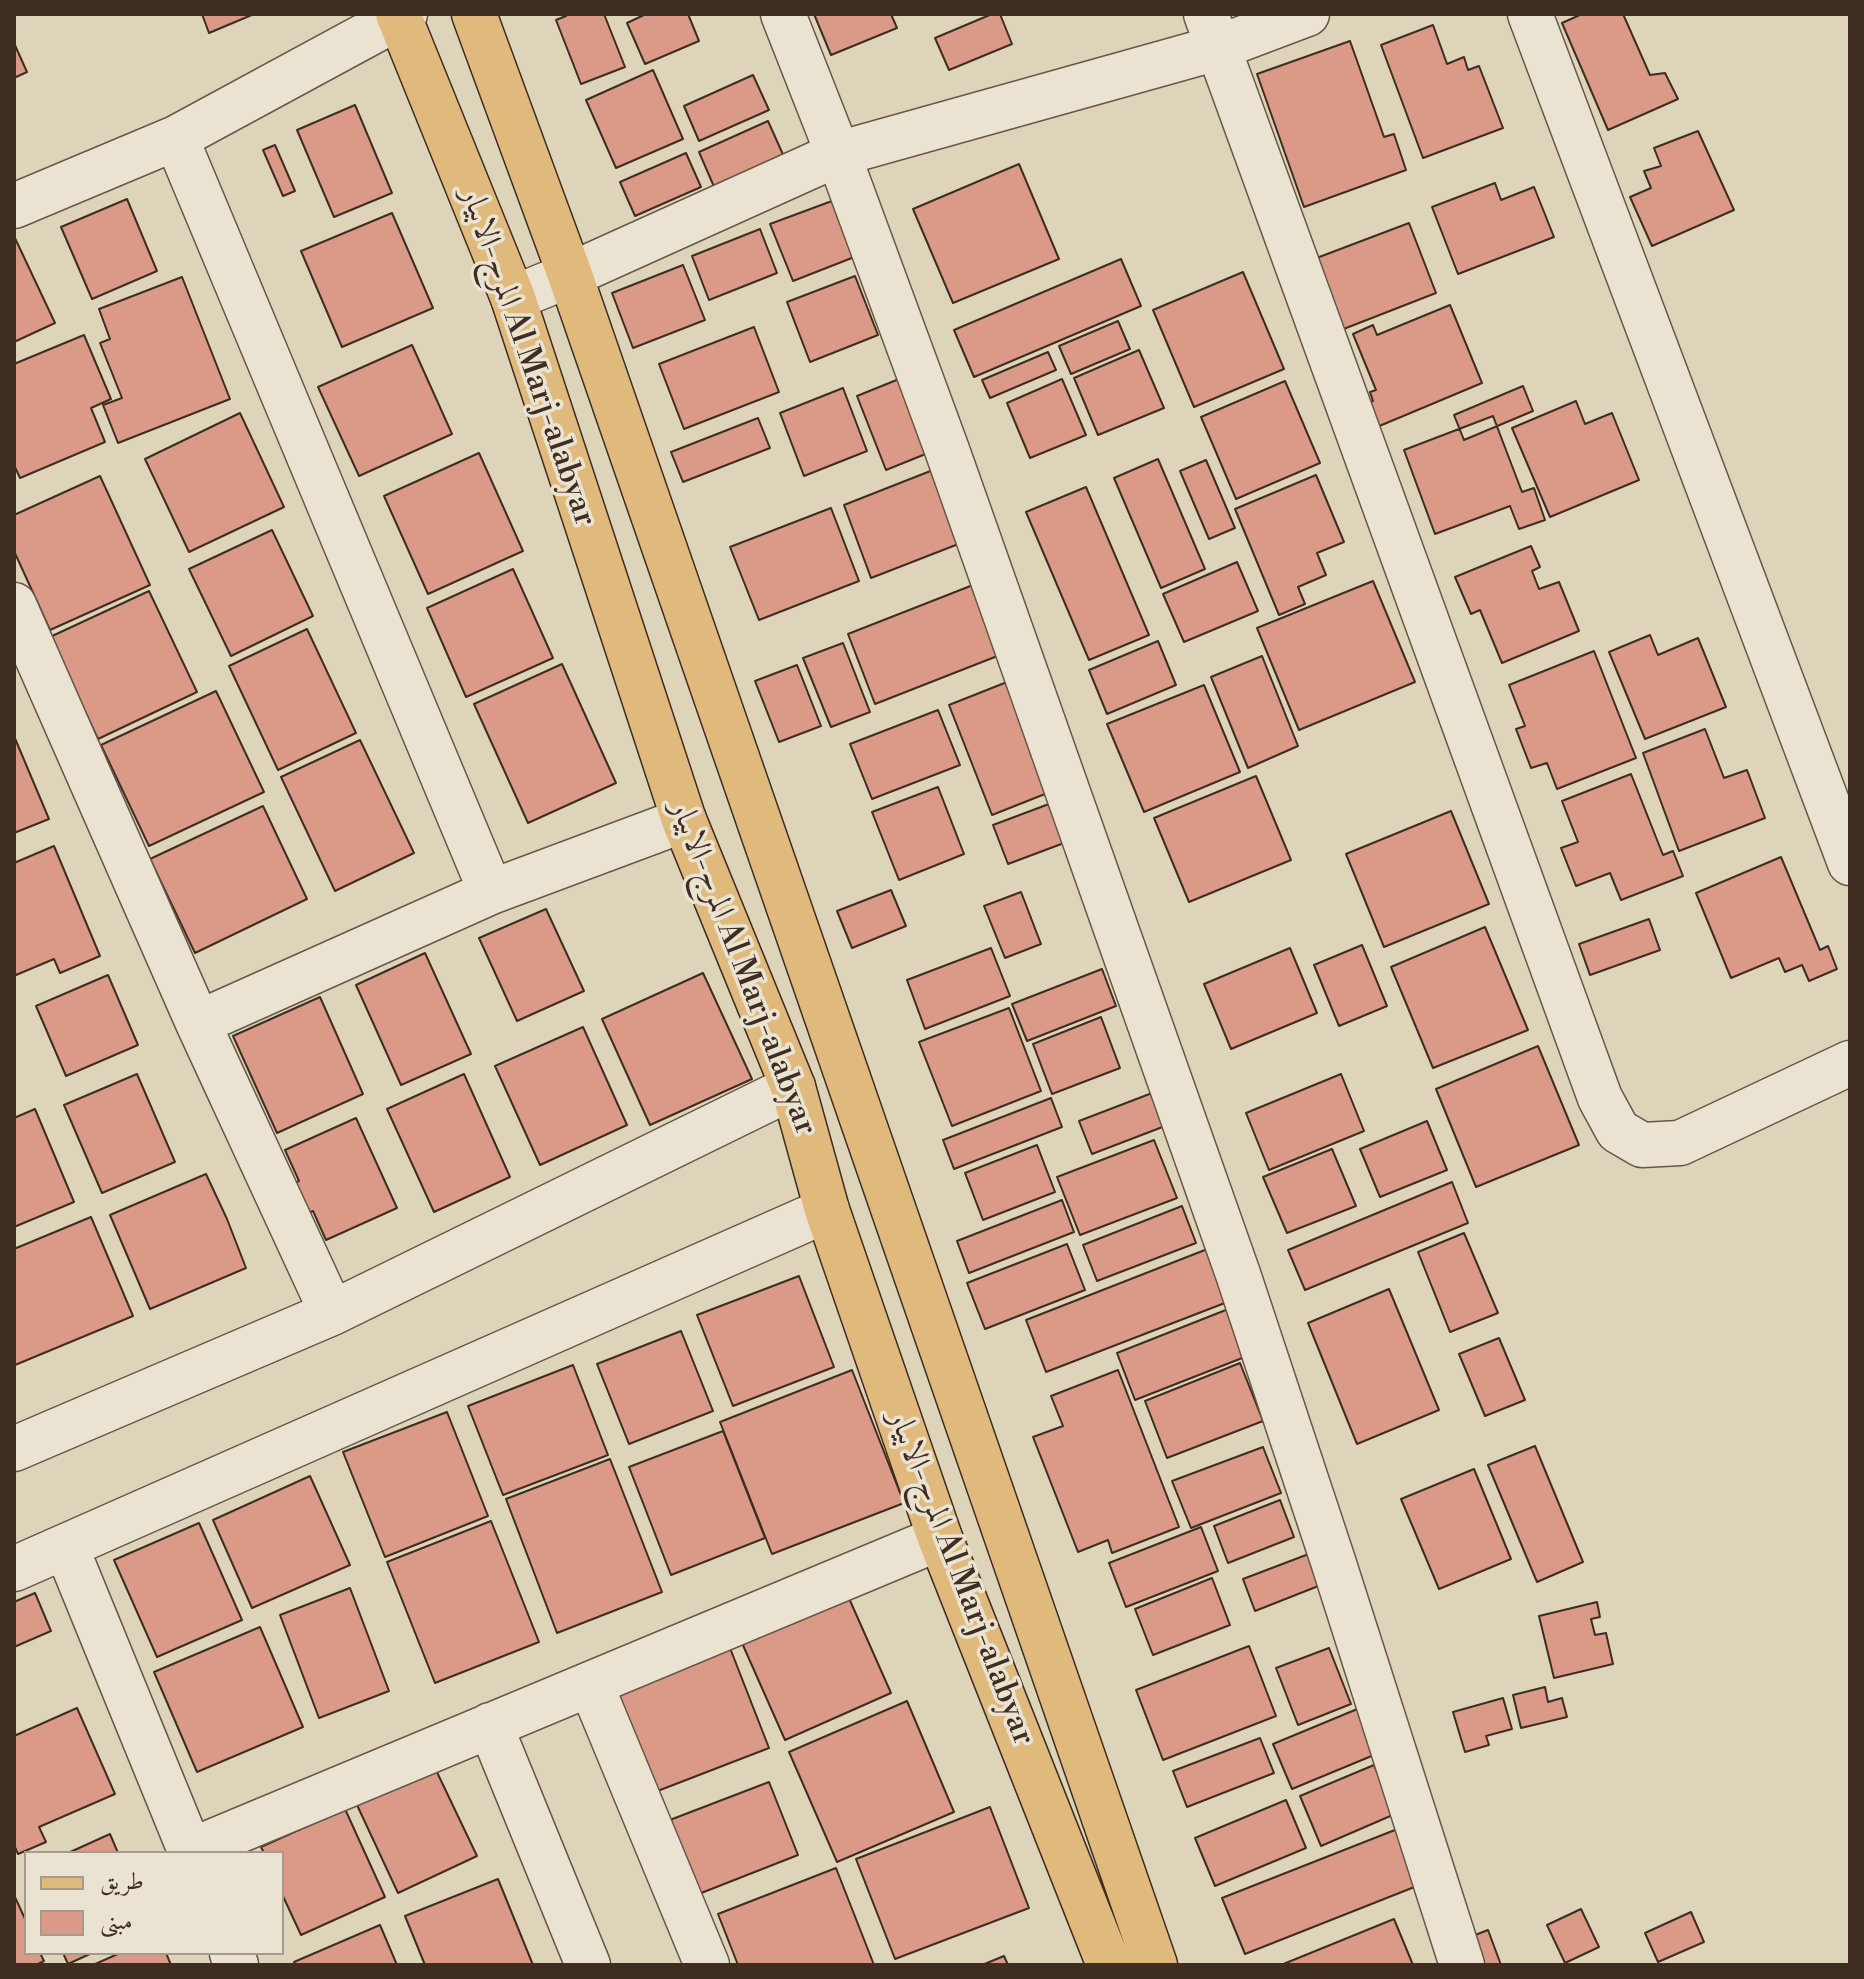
<!DOCTYPE html>
<meta charset="utf-8">
<style>
body{margin:0}
#map{position:relative;width:1864px;height:1979px;overflow:hidden;background:#ded4b9;font-family:"Libre Bodoni",Amiri,serif}
canvas{display:block}
.frame{position:absolute;inset:0;border:16px solid #3f2d22;pointer-events:none}
.legend{position:absolute;left:24px;top:1851px;width:260px;height:104px;box-sizing:border-box;background:#eae3d2;border:2px solid #a69a8c;margin:0;padding:10px 14px;list-style:none;font-size:24px;color:#3f2d22}
.legend li{display:flex;align-items:center;gap:16px;height:40px}
.legend b{width:40px;border:2px solid #a69a8c}
</style>
<div id="map">
<canvas width="1864" height="1979"></canvas>
<div class="frame"></div>
<ul class="legend">
<li><b style="height:10px;background:#dfba7c"></b>طريق</li>
<li><b style="height:22px;background:#da9a87"></b>مبنى</li>
</ul>
</div>
<script>
const c = document.querySelector('canvas').getContext('2d');
c.lineJoin = 'round';
function fillPath(path, color) { c.fillStyle = color; c.fill(path, 'evenodd'); }
function stroke(path, color, width, dash) { c.strokeStyle = color; c.lineWidth = width; c.lineCap = dash ? 'butt' : 'round'; c.setLineDash(dash || []); c.stroke(path); }
function label(font, color, halo, rows, align = 'center') {
  c.font = font + ' "Libre Bodoni",Amiri,serif'; c.lineWidth = 7; c.setLineDash([]); c.textBaseline = 'middle'; c.strokeStyle = halo; c.fillStyle = color; for (const [text, x, y, turn = 0] of rows) {
    c.save(); c.translate(x, y); c.rotate((+turn || 0) * Math.PI / 180); c.textAlign = isNaN(turn) ? turn : align; if (halo) c.strokeText(text, 0, 0); c.fillText(text, 0, 0); c.restore();
  }
}
const building = new Path2D(`
 M202,14H254L209,33Z
 M565,14H604L625,67L581,84L556,20L566,16Z
 M646,14H688L699,41L645,64L627,23Z
 M814,14H891L897,28L831,55Z
 M992,14H1000L1012,44L949,70L935,38Z
 M1582,14H1623L1650,75L1665,73L1678,99L1608,130L1562,23Z
 M1433,25L1447,64L1464,57L1468,70L1479,66L1503,128L1423,158L1381,45Z
 M1350,41L1384,137L1394,134L1406,170L1304,207L1257,74Z
 M14,43L27,72L14,78Z
 M653,70L683,139L616,168L586,100Z
 M753,75L769,110L699,141L684,106Z
 M355,105L392,193L334,217L297,130Z
 M768,121L785,159L715,189L699,152Z
 M1698,131L1734,210L1652,246L1630,197L1651,188L1644,171L1661,166L1654,148Z
 M275,145L295,191L283,196L263,150Z
 M686,153L701,187L635,216L620,182Z
 M1019,164L1059,259L953,303L913,209Z
 M1495,183L1501,200L1534,187L1554,237L1458,274L1432,207Z
 M840,198L862,254L793,281L770,224Z
 M127,199L157,271L92,299L61,227Z
 M392,213L433,308L342,347L301,251Z
 M1409,223L1436,293L1341,330L1314,259Z
 M760,229L777,273L709,300L692,256Z
 M14,236L55,323L14,342Z
 M1121,259L1141,306L974,377L954,330Z
 M683,265L705,320L633,348L612,293Z
 M1243,272L1284,369L1194,407L1153,310Z
 M855,276L878,335L810,362L787,302Z
 M182,277L230,399L118,443L103,405L122,398L100,343L110,339L99,309Z
 M1450,305L1482,383L1377,427L1367,403L1373,401L1370,392L1376,390L1353,334L1373,325L1377,335Z
 M1118,321L1130,349L1071,374L1059,346Z
 M754,327L779,392L684,429L659,364Z
 M84,335L111,399L91,408L105,442L20,478L14,465V364Z
 M412,345L452,434L359,476L318,387Z
 M1139,350L1164,408L1098,435L1074,378Z
 M1048,352L1056,370L990,398L982,380Z
 M904,377L933,451L886,470L857,396Z
 M1062,379L1086,435L1030,458L1007,403Z
 M1285,381L1320,463L1236,499L1201,417Z
 M1523,386L1533,411L1464,440L1454,415Z
 M843,388L867,451L804,476L780,413Z
 M1576,401L1585,424L1612,413L1639,480L1550,517L1512,428Z
 M240,413L284,507L189,552L145,459Z
 M1493,416L1522,492L1534,488L1545,520L1519,529L1510,506L1435,534L1404,450Z
 M758,418L770,448L683,482L671,452Z
 M479,453L523,551L428,594L384,496Z
 M1158,459L1205,569L1161,588L1114,478Z
 M1206,460L1235,528L1209,539L1180,471Z
 M933,470L961,543L871,578L844,505Z
 M1316,475L1344,542L1317,553L1326,575L1298,587L1305,604L1279,615L1235,509Z
 M100,476L150,585L50,630L14,551V515Z
 M1086,487L1149,635L1089,660L1026,512Z
 M831,508L859,581L759,620L730,547Z
 M272,530L313,616L231,656L189,569Z
 M1531,546L1540,567L1532,571L1539,589L1559,582L1579,631L1502,663L1480,610L1471,614L1455,577Z
 M1237,562L1258,611L1184,642L1163,594Z
 M513,569L553,658L466,697L427,608Z
 M1373,581L1415,682L1299,730L1257,628Z
 M973,585L1000,655L875,704L848,634Z
 M149,591L197,692L98,739L50,637Z
 M307,629L356,733L278,770L229,666Z
 M1650,635L1658,655L1698,638L1726,707L1645,739L1609,652Z
 M1158,641L1176,685L1107,714L1089,670Z
 M843,643L870,712L831,727L803,658Z
 M1594,651L1636,758L1557,789L1547,763L1531,768L1516,729L1525,726L1509,685Z
 M1262,656L1298,746L1248,768L1211,677Z
 M562,664L616,783L528,823L474,704Z
 M797,665L821,726L779,742L755,681Z
 M1007,682L1050,792L992,815L949,705Z
 M1204,685L1240,772L1144,812L1107,724Z
 M216,691L264,792L149,846L101,745Z
 M938,710L960,765L872,799L850,744Z
 M1705,729L1724,778L1747,770L1765,818L1679,851L1643,753Z
 M14,736L49,819L14,833Z
 M360,740L414,853L335,891L281,777Z
 M1631,774L1663,855L1673,851L1683,876L1621,900L1610,873L1576,886L1561,848L1578,842L1562,801Z
 M1256,776L1291,860L1189,902L1154,818Z
 M938,787L964,854L899,880L872,812Z
 M1049,804L1064,843L1008,864L993,825Z
 M263,806L307,899L195,953L150,859Z
 M1451,811L1489,904L1384,947L1346,854Z
 M54,846L100,956L60,973L54,959L16,975L14,970V863Z
 M1781,857L1820,950L1828,946L1837,969L1809,981L1802,965L1785,972L1779,958L1731,978L1696,893Z
 M891,890L906,926L852,948L837,911Z
 M1021,892L1041,944L1005,958L984,906Z
 M546,909L584,991L517,1021L479,938Z
 M1649,919L1660,950L1590,975L1579,944Z
 M1485,927L1528,1030L1433,1068L1391,967Z
 M1362,945L1387,1006L1339,1026L1314,965Z
 M991,948L1010,996L925,1029L907,980Z
 M1290,948L1317,1013L1231,1049L1204,984Z
 M425,953L471,1054L401,1085L356,985Z
 M1102,969L1116,1006L1027,1041L1012,1004Z
 M703,973L752,1079L650,1125L602,1019Z
 M108,975L138,1045L66,1076L36,1006Z
 M320,997L363,1094L277,1133L233,1036Z
 M1009,1008L1041,1091L952,1126L919,1042Z
 M1101,1017L1120,1068L1052,1094L1033,1044Z
 M583,1027L627,1125L540,1165L495,1066Z
 M1538,1046L1579,1145L1476,1187L1436,1089Z
 M137,1074L175,1162L102,1193L64,1105Z
 M464,1074L510,1177L434,1212L387,1109Z
 M1341,1074L1364,1131L1269,1170L1246,1113Z
 M1173,1085L1186,1118L1092,1154L1079,1121Z
 M1051,1098L1062,1127L954,1169L943,1140Z
 M35,1109L74,1202L14,1227V1118Z
 M356,1118L397,1208L326,1240L313,1211L300,1217L287,1187L299,1181L285,1150Z
 M1427,1121L1447,1170L1380,1197L1360,1149Z
 M1154,1140L1177,1198L1080,1235L1057,1177Z
 M1037,1145L1055,1192L983,1220L965,1173Z
 M1332,1149L1356,1206L1287,1233L1263,1177Z
 M206,1174L227,1219L246,1268L150,1309L110,1215Z
 M1452,1182L1468,1223L1305,1290L1288,1250Z
 M1062,1200L1074,1232L969,1273L957,1241Z
 M1182,1206L1196,1243L1097,1281L1083,1245Z
 M91,1217L133,1316L15,1365L14,1249Z
 M1464,1233L1498,1313L1450,1332L1418,1252Z
 M1067,1244L1085,1290L985,1329L967,1283Z
 M1210,1248L1230,1301L1046,1372L1026,1320Z
 M799,1276L834,1367L733,1406L697,1315Z
 M1389,1289L1439,1410L1357,1444L1308,1323Z
 M1241,1304L1260,1351L1135,1400L1117,1353Z
 M681,1331L713,1411L629,1444L597,1364Z
 M1499,1338L1525,1400L1485,1416L1459,1354Z
 M1240,1363L1263,1421L1167,1458L1145,1401Z
 M573,1365L608,1455L503,1495L468,1406Z
 M852,1370L904,1503L772,1554L720,1422Z
 M1118,1370L1179,1527L1112,1553L1108,1540L1078,1552L1033,1437L1063,1426L1051,1396Z
 M447,1412L488,1516L385,1557L343,1452Z
 M723,1431L765,1538L671,1575L629,1467Z
 M1535,1446L1583,1562L1537,1582L1488,1465Z
 M1263,1447L1281,1493L1191,1528L1172,1481Z
 M610,1459L662,1592L557,1633L506,1499Z
 M1474,1469L1511,1559L1439,1589L1401,1499Z
 M310,1476L350,1565L252,1608L213,1520Z
 M1280,1500L1294,1537L1228,1563L1214,1526Z
 M491,1521L539,1642L435,1683L387,1562Z
 M199,1523L242,1620L157,1657L114,1560Z
 M1201,1527L1218,1571L1126,1607L1109,1563Z
 M1314,1552L1326,1583L1255,1611L1243,1579Z
 M1212,1578L1230,1625L1153,1655L1135,1609Z
 M350,1588L389,1691L319,1718L280,1615Z
 M35,1593L51,1631L14,1647V1602Z
 M848,1596L891,1693L785,1740L742,1643Z
 M1597,1602L1600,1617L1591,1619L1595,1635L1606,1633L1613,1664L1554,1678L1539,1616Z
 M260,1627L303,1727L197,1772L154,1672Z
 M1249,1646L1276,1716L1163,1760L1136,1690Z
 M730,1648L769,1748L655,1792L616,1693Z
 M1329,1648L1351,1704L1298,1725L1276,1668Z
 M1545,1687L1548,1702L1562,1698L1567,1717L1521,1728L1513,1695Z
 M1503,1698L1512,1729L1486,1736L1489,1745L1465,1752L1453,1712Z
 M907,1701L954,1812L837,1862L789,1752Z
 M1367,1705L1386,1750L1292,1789L1273,1744Z
 M77,1708L115,1794L39,1827L46,1842L18,1854L14,1845V1736Z
 M1260,1738L1274,1773L1187,1807L1173,1771Z
 M1374,1765L1395,1814L1321,1846L1300,1796Z
 M435,1768L477,1856L398,1893L357,1805Z
 M769,1782L798,1855L691,1897L662,1823Z
 M1286,1800L1306,1848L1215,1886L1195,1838Z
 M990,1807L1029,1908L895,1959L856,1859Z
 M345,1809L385,1897L301,1935L282,1894V1853H264L261,1847Z
 M1400,1828L1422,1884L1245,1954L1222,1898Z
 M110,1834L118,1853H68Z
 M836,1868L874,1965H738L718,1914Z
 M498,1879L533,1965H425L405,1916Z
 M14,1895L26,1921V1953H40L44,1961L36,1965H14Z
 M1581,1909L1599,1947L1565,1963L1547,1925Z
 M1691,1912L1704,1942L1658,1962L1645,1933Z
 M1394,1919L1413,1965H1281Z
 M380,1925L397,1965H296L294,1962Z
 M1488,1930L1501,1965H1464L1457,1942Z
 M63,1953H92L68,1964Z
 M120,1953H166L171,1965H93Z
 M1004,1956L1008,1965H982Z`);
const minor = new Path2D(`
 M783,14L838,154L947,450L1238,1274L1333,1561L1462,1965
 M1206,14L1600,1098L1618,1131L1642,1145L1680,1143L1850,1063
 M1530,14L1850,863
 M176,138L491,892
 M14,206L176,138L405,14
 M513,298L570,275L838,154L1217,48L1307,14
 M14,605L198,1023L332,1313
 M198,1023L491,892L684,820
 M14,1449L332,1313L793,1087
 M66,1547L191,1853
 M14,1569L827,1210
 M591,1685L707,1965
 M490,1725L588,1965
 M190,1851L940,1538
 M232,1953L236,1965`);
const major = new Path2D(`
 M398,14L513,298L684,820L793,1087L827,1210L940,1538L1109,1965
 M474,14L570,275L1155,1965`);
const streetNames = [
 ["المرج-الابيار Al Marj-alabyar",527,357,71],
 ["المرج-الابيار Al Marj-alabyar",742,968,69],
 ["المرج-الابيار Al Marj-alabyar",960,1578,69]
];
fillPath(building, '#da9a87');
stroke(building, '#3f2d22', 2);
stroke(minor, '#675748', 47);
stroke(major, '#3f2d22', 47);
stroke(minor, '#eae3d2', 44);
stroke(major, '#dfba7c', 44);
label('32px', '#3f2d22', '#eae3d2', streetNames);
</script>
